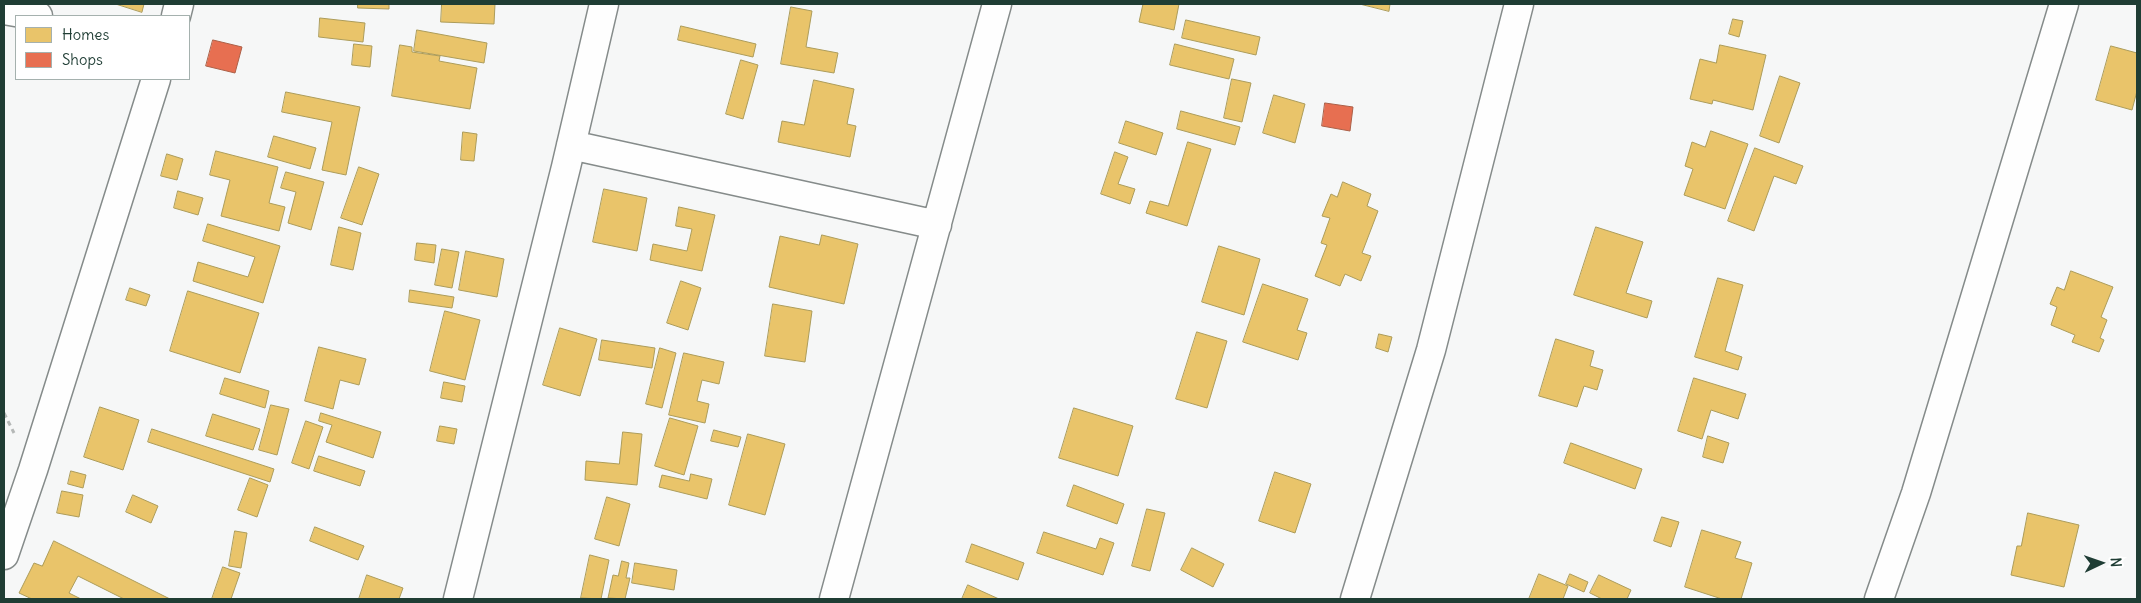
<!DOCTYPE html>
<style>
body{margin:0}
#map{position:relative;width:2141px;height:603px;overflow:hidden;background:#f6f7f7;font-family:Delius,sans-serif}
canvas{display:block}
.frame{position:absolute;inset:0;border:5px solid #1f3d34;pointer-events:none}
.legend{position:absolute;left:15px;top:15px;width:175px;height:65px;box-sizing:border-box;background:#fff;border:1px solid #a5b1ae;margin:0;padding:6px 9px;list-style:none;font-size:15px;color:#1f3d34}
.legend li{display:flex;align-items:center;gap:10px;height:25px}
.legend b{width:25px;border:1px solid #a5b1ae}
.north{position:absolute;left:2076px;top:538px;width:50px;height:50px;-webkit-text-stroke:4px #fff;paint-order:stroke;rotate:87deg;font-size:14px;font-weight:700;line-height:20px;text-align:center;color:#1f3d34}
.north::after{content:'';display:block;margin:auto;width:18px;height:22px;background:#1f3d34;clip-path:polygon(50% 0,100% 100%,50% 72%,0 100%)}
</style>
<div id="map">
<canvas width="2141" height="603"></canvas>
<div class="frame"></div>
<ul class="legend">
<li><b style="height:14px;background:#e9c46a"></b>Homes</li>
<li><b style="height:14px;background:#e76f51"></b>Shops</li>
</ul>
<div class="north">N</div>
</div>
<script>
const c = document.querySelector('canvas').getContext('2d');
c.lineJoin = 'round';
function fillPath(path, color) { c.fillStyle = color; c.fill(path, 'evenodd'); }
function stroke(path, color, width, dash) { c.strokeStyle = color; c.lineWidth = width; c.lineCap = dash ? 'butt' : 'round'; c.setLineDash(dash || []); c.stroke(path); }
const homes = new Path2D(`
 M116,4H144L142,12Z
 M358,4H389V9L358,8Z
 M442,4H495L494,24L441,22Z
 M1139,4H1179L1174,30L1139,22L1143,4Z
 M1360,4H1390L1389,11Z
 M791,7L812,11L806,47L838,53L834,73L781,64Z
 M320,18L365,23L363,42L319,37Z
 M1733,19L1743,21L1739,37L1729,34Z
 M1186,20L1260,37L1256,55L1182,38Z
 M681,26L756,44L753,57L678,40Z
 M417,30L487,43L484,63L414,51Z
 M354,44L372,46L370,67L352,65Z
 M1175,44L1234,59L1229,79L1170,65Z
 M400,45L412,47V52L440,56L439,61L477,68L470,109L392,96Z
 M1720,45L1766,55L1753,110L1713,100L1712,104L1690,99L1700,59L1716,63Z
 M2111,46L2137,53V91L2132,110L2096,100Z
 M741,60L758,65L743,119L726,114Z
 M1780,76L1800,83L1779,143L1760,136Z
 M1232,79L1251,83L1242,122L1224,118Z
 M814,80L854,89L847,124L856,126L850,157L778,142L782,121L804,125Z
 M286,92L360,107L346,175L322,170L332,122L282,112Z
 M1274,95L1305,104L1295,143L1263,133Z
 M1181,111L1240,127L1235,145L1177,129Z
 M1126,121L1163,133L1156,155L1119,143Z
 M1711,131L1748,144L1725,209L1684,195L1693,169L1685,166L1692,142L1705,147Z
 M463,132L477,134L474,161L461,160Z
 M274,136L316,148L310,169L268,157Z
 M1188,142L1211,149L1187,226L1146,213L1150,201L1168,206Z
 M1755,148L1803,166L1796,184L1774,176L1754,231L1728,221Z
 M216,151L278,167L269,203L285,207L279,231L221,216L230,180L210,175Z
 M1115,152L1128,157L1118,184L1135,189L1130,204L1101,194Z
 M167,154L183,159L177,180L161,176Z
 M359,167L379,174L362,225L341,218Z
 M286,172L324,182L311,230L288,223L296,192L281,188Z
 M1343,182L1371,194L1367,206L1378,211L1362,253L1371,256L1361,281L1345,274L1340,286L1315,276L1327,245L1321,243L1330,218L1322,216L1331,194L1337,197Z
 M604,189L647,198L637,251L593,242Z
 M178,191L203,198L198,215L174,208Z
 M679,207L715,215L702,271L650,260L653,244L687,251L692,229L676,226Z
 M208,224L280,246L263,303L193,281L198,262L248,277L255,257L203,241Z
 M339,227L361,233L353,270L331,265Z
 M1596,227L1643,242L1626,293L1652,301L1647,318L1574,295Z
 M822,235L858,244L844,304L769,287L780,236L819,245Z
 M417,243L436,245L434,263L415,260Z
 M1219,246L1260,259L1244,315L1202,302Z
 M442,249L459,252L452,288L435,285Z
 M466,251L504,259L497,297L459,290Z
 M2071,271L2113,287L2101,317L2107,320L2100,338L2104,340L2099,352L2072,342L2075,335L2051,325L2057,307L2050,304L2057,287L2064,290Z
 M1718,278L1743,285L1725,351L1742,357L1738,370L1695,357Z
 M681,281L701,288L688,330L667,323Z
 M1263,284L1308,299L1297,330L1307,333L1298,360L1243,342Z
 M130,288L150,295L146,306L126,300Z
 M410,290L454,297L452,308L409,302Z
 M188,291L259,313L240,373L170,351Z
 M773,304L812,311L805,362L765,356Z
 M445,311L480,320L465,380L430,371Z
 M560,328L597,339L580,396L543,385Z
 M1197,332L1227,341L1207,408L1176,399Z
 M1379,334L1392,337L1388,352L1376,348Z
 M1556,339L1594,351L1590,366L1603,370L1597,390L1584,386L1577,407L1539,396Z
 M602,340L655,348L652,368L599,360Z
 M319,347L366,359L359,385L340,380L333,409L305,401Z
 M660,348L676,353L662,408L646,404Z
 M684,353L724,362L719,384L702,380L697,401L709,404L705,423L669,415Z
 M225,378L269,391L265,408L220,394Z
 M1694,378L1746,394L1738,419L1711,410L1702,439L1678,431Z
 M444,382L465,386L462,402L441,398Z
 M271,405L289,409L277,455L259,450Z
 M100,407L139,420L123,470L84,457Z
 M1074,408L1133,426L1118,476L1059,458Z
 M321,413L381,432L373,458L326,442L332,425L319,421Z
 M213,414L260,429L253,450L206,436Z
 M670,418L698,426L684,475L655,466Z
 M306,421L323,427L309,469L292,463Z
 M440,426L457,429L454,444L437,441Z
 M152,429L274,469L270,482L148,442Z
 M714,430L741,437L738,447L711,441Z
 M623,432L642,434L637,485L585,480L586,461L619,464Z
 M748,434L785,444L765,515L729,505Z
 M1708,436L1729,443L1723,463L1703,457Z
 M1571,443L1642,469L1635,489L1564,463Z
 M319,456L365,471L360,486L314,471Z
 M71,471L86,475L83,488L68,484Z
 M1275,472L1311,484L1295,533L1259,521Z
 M691,474L712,479L707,499L659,487L662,475L689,481Z
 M250,478L268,485L257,517L238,510Z
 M1074,485L1124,504L1117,524L1067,506Z
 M62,491L83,495L79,517L57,513Z
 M133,495L158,506L151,523L126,512Z
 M607,497L630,504L619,546L595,539Z
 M1147,509L1165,513L1150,571L1132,566Z
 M2028,513L2079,525L2064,587L2011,575L2017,546H2021Z
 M1662,517L1679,522L1671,547L1654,541Z
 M315,527L364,546L358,560L310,541Z
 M1702,530L1741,542L1735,558L1752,563L1741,599H1722L1685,587Z
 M235,531L247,533L241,568L229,566Z
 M1044,532L1096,549L1100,538L1114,543L1103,575L1037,553Z
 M54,541L170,599H124L78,576L69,593L81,599H32L19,593L34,563L42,566Z
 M972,544L1024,563L1018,580L966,562Z
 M1192,548L1224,564L1213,587L1181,570Z
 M590,555L609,560L601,599L581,598Z
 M622,561L629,563L626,578H630L625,599L608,598L613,575L618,576Z
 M635,563L677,570L674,590L632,583Z
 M223,567L240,573L231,599H212Z
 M1539,574L1568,586L1563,599H1529Z
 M1570,574L1588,582L1584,592L1566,584Z
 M367,575L403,588L399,599H359Z
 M1599,575L1631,590L1627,599H1602L1590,593Z
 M968,585L999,599H962Z`);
const shops = new Path2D(`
 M213,40L242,47L235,73L206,66Z
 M1325,103L1353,107L1350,131L1322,126Z`);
const path = new Path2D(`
 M4,413L14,433`);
const minor = new Path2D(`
 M4,10L38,16
 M176,16L179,4
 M571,145L937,225
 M4,555L33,470L156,79
 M458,599L566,167L604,4
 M834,599L997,4
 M1355,599L1431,350L1519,4
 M1879,599L1916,493L2064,4`);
fillPath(homes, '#e9c46a');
stroke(homes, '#ac9c5a', 1);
fillPath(shops, '#e76f51');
stroke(shops, '#ab6048', 1);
stroke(minor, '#858b8a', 31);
stroke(path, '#b5b8b7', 3, [5, 4]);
stroke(minor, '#fefefe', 28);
</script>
